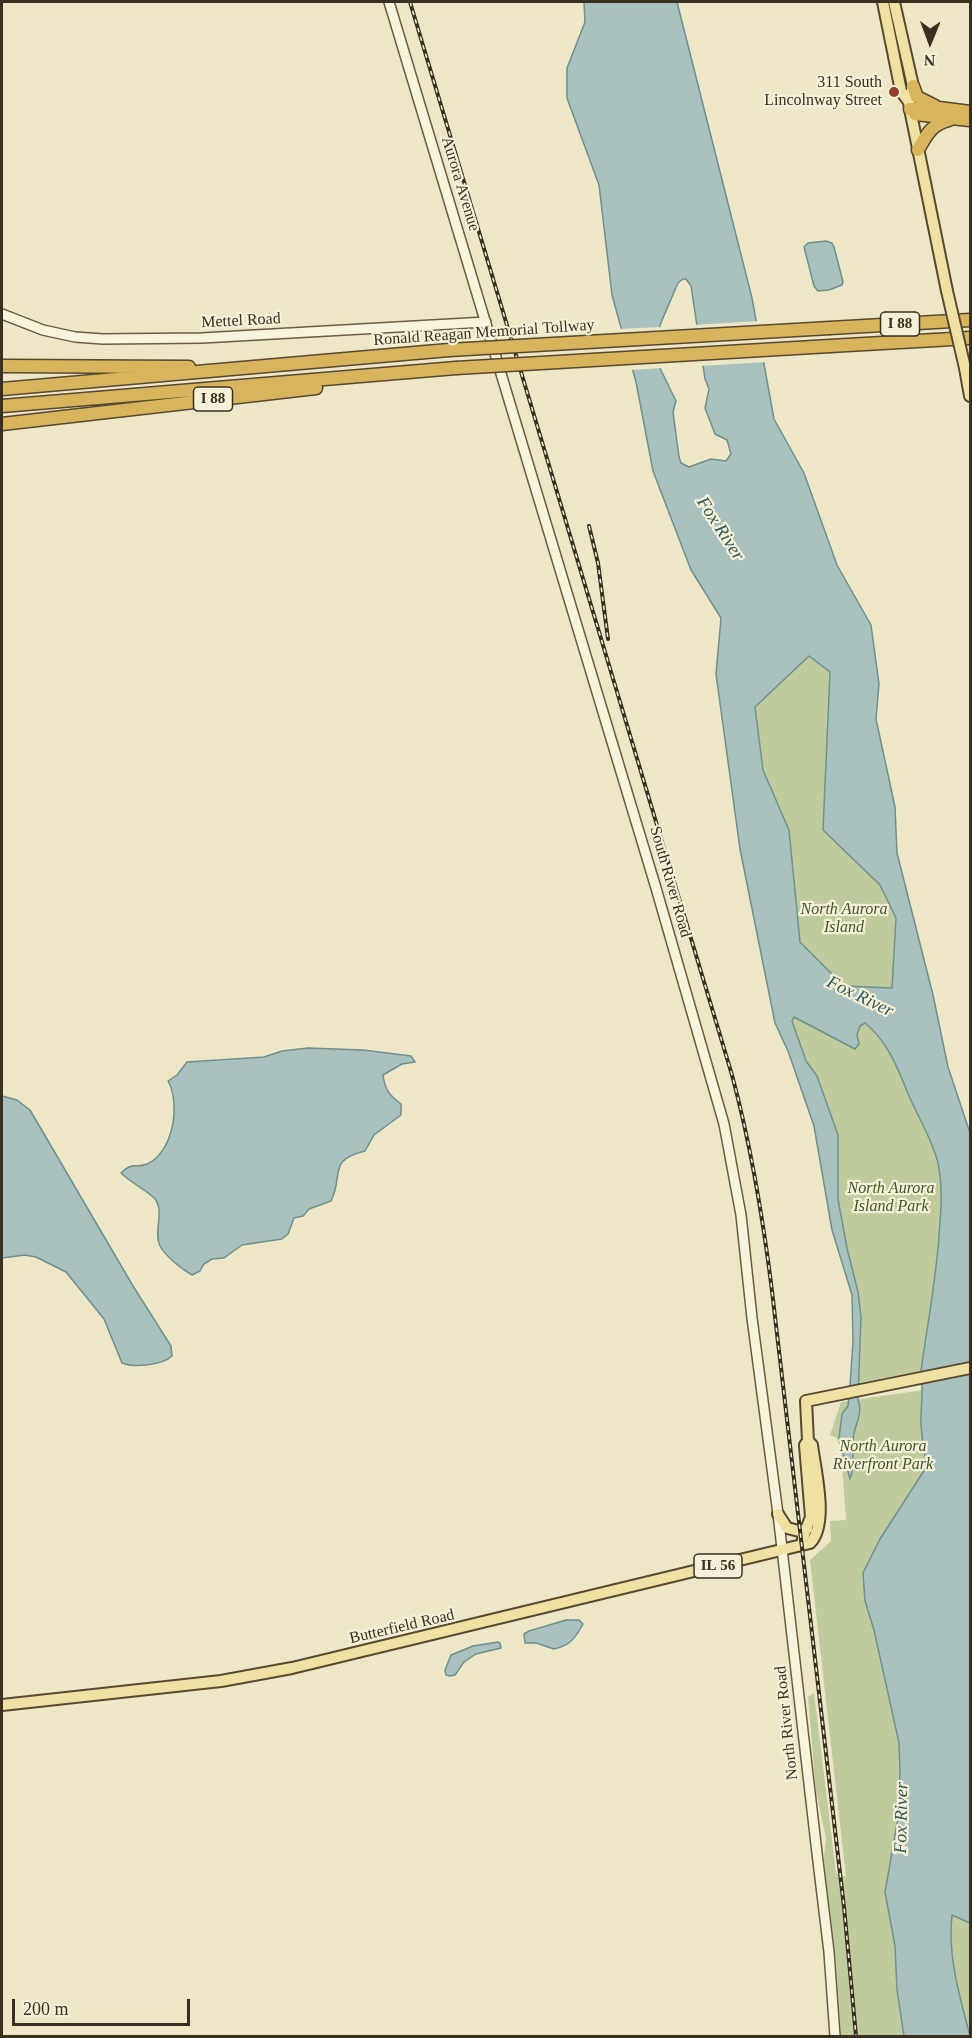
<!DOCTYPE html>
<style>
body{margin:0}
#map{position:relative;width:972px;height:2038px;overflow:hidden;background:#ede7c8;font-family:Georgia,serif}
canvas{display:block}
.frame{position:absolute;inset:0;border:3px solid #3a3021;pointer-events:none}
.north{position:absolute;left:900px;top:12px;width:60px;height:60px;-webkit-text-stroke:4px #f5f1d8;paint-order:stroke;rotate:181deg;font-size:16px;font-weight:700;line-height:24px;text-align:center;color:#3a3021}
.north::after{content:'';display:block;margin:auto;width:21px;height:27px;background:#3a3021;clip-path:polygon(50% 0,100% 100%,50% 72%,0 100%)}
.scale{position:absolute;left:12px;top:1999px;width:178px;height:27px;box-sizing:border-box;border:3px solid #3a3021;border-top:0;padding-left:8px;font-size:18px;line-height:21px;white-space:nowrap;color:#3a3021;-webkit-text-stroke:4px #f5f1d8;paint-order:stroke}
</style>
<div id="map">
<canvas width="972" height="2038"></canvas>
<div class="frame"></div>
<div class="north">N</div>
<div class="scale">200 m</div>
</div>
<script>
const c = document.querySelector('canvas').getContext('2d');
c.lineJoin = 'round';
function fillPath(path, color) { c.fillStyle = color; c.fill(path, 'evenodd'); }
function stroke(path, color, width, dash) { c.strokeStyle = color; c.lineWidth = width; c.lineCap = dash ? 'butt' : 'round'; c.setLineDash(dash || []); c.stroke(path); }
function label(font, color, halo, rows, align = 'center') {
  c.font = font + ' Georgia,serif'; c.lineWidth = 4.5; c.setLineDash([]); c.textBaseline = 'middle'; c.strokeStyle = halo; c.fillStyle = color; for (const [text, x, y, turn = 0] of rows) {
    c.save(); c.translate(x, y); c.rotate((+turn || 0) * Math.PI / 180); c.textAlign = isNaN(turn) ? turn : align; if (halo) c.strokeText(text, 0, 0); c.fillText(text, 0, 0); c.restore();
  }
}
const green = new Path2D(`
 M809,656L830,672L823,830L880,885L896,918L892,988L844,986L800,942L789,830L763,770L755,707Z
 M795,1017L855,1049L859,1044L857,1035L860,1026L865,1023C888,1043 898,1069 909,1096C919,1118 932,1139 938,1163C943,1188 941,1211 939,1236C936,1281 927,1326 921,1371L858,1383L861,1317L858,1292L847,1248L838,1199V1135L817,1076L806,1061L792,1020Z
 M923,1390L922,1437L927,1466L899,1508L863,1573L865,1601L874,1630L899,1743L900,1773L898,1818L885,1892L895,1946L897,1990L904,2036H841L836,1962L826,1878L824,1858L826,1838L816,1791L808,1697L814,1693L836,1873L846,1877L810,1560L831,1541L830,1521L846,1520L841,1449L837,1438L830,1435L841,1402Z
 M952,1914L970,1923V2036C957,2000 947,1953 952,1914Z`);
const water = new Path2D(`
 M584,2H677L752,298L774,419L804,473L837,565L871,625L879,684L876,719L895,807L897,853L933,995L948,1067L970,1133V1923L952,1915C947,1955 960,1997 970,2036H904L897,1990L895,1946L885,1892L898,1818L900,1773L899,1743L874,1630L865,1601L863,1573L880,1539L927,1466C924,1449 920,1431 921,1414C922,1397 923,1389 921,1371C927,1326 936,1281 939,1236C941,1211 943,1188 938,1163C932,1139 919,1119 909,1096C898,1069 889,1043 865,1023L860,1026L857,1035L859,1044L855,1049L794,1017L792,1021L806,1061L817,1076L838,1135V1199L847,1248L858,1292L861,1317L858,1400C864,1414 853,1427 853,1441C852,1453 855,1469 850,1479L839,1438L842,1414L848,1406L850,1385L853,1341L852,1295L832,1230L814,1126L788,1051L775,1023L740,849L716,674L721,618L691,570L653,471L636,382L612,295L599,185L567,98V68L585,22ZM683,279H686L691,286L705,379L709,389L705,408L715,434L727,440L731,454L726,461L711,459L689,467L681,463L679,457L673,412L676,401L658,364L660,325L678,283ZM809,656L830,672L823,830L880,885L896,918L892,988L844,986L800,942L789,830L763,770L755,707Z
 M826,241L832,243L834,247L843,282L842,285L829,290L818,291L814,286L804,247L808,243Z
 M308,1048L363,1050L411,1056L415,1062L402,1064L383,1075C385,1090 389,1095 401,1104V1115L374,1135L365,1151C327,1160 344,1175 331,1201L309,1209L303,1216L294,1218L288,1234L282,1239L242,1245L224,1258L212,1259L204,1264L200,1271L192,1275C182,1269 166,1257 160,1246C153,1232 165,1212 155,1199C147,1190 131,1183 121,1173C133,1161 135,1169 147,1164C173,1153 181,1104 168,1081L177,1075L187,1062L264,1057L282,1051Z
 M2,1096L17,1100L30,1110L133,1286L171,1346L172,1356C163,1365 134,1368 122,1363L104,1319L66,1272L36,1257L25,1255L2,1258Z
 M566,1620H579L583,1624C576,1637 570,1646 554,1649L536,1643H525L524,1634L529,1631Z
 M498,1642L500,1643L501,1648L476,1654L464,1662L455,1675L450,1676L446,1675L445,1670L451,1655L473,1646Z`);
const pier = new Path2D(`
 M760,321L767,362L700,366L693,325Z
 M663,327L661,344L662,368L629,370L618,329Z`);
const secondary = new Path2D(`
 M389,2L656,888L724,1124L741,1215L752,1318L778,1514L817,1853L829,1952L835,2036
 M2,314L43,330L75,337L103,339L202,338L486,322`);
const primary = new Path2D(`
 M883,2L901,91L909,102
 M894,2L913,86L909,102L910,109L947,291
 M965,368L970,396
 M778,1514L787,1528L799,1531L807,1529
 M803,1544V1537L811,1517L805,1445L808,1441L806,1401L970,1368
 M2,1705L221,1681L292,1668L810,1543C829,1524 815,1470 812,1445L808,1441`);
const highway = new Path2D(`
 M913,86L917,97L935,106
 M910,109L939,108L970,112
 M915,114L970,120
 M918,150C926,135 932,124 949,120
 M830,328L970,320
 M830,346L970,338
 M2,366L189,367
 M2,389L449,350
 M2,406L456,368
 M2,424L316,388`);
const rail = new Path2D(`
 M410,2L732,1075C751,1146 763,1218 772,1291L844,1907L856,2036
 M589,526L598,563L608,639`);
const primaryBridge = new Path2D(`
 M947,291L965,368`);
const highwayBridge = new Path2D(`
 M449,350L830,328
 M456,368L830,346`);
const markers = [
 [894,92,6,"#963e30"]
];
const shields = [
 [900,324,39],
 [213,399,39],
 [718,1566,48]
];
const shieldNames = [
 ["I 88",900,324],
 ["I 88",213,399],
 ["IL 56",718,1566]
];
const poiNames = [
 ["311 South",882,83],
 ["Lincolnway Street",882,101]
];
const streetNames = [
 ["Aurora Avenue",460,184,73],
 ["Mettel Road",241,321,-3],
 ["Ronald Reagan Memorial Tollway",484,333,-4],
 ["South River Road",670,882,74],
 ["Butterfield Road",402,1627,-13],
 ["North River Road",787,1723,-96]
];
const parkNames = [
 ["North Aurora",844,910],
 ["Island",844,928],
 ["North Aurora",891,1189],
 ["Island Park",891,1207],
 ["North Aurora",883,1447],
 ["Riverfront Park",883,1465]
];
const waterNames = [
 ["Fox River",720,529,57],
 ["Fox River",860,997,26],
 ["Fox River",902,1818,-89]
];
fillPath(green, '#bfcb9c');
fillPath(water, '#a9c1be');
stroke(water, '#6f908d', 1.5);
fillPath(pier, '#ede7c8');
stroke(secondary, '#6b5c41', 12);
stroke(primary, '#574831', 14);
stroke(highway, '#574831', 15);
stroke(secondary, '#f8f4db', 9);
stroke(primary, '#eee1a2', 10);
stroke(highway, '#d8b45d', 12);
stroke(rail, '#3a3021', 4);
stroke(rail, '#f5f1d8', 1.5, [4.5]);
stroke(primaryBridge, '#574831', 14, []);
stroke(highwayBridge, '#574831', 15, []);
stroke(primaryBridge, '#eee1a2', 10);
stroke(highwayBridge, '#d8b45d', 12);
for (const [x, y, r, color] of markers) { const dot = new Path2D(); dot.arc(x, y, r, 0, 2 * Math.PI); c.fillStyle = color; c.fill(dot); stroke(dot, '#f5f1d8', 2); }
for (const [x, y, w] of shields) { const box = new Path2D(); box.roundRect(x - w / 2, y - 12, w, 24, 4.5); c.fillStyle = '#f5f1d8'; c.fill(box); stroke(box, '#3a3021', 1.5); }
label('bold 15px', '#3a3021', null, shieldNames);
label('16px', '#3a3021', '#f5f1d8', poiNames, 'right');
label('16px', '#3a3021', '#f5f1d8', streetNames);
label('italic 16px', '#435528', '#f5f1d8', parkNames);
label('italic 18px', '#315559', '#f5f1d8', waterNames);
</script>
